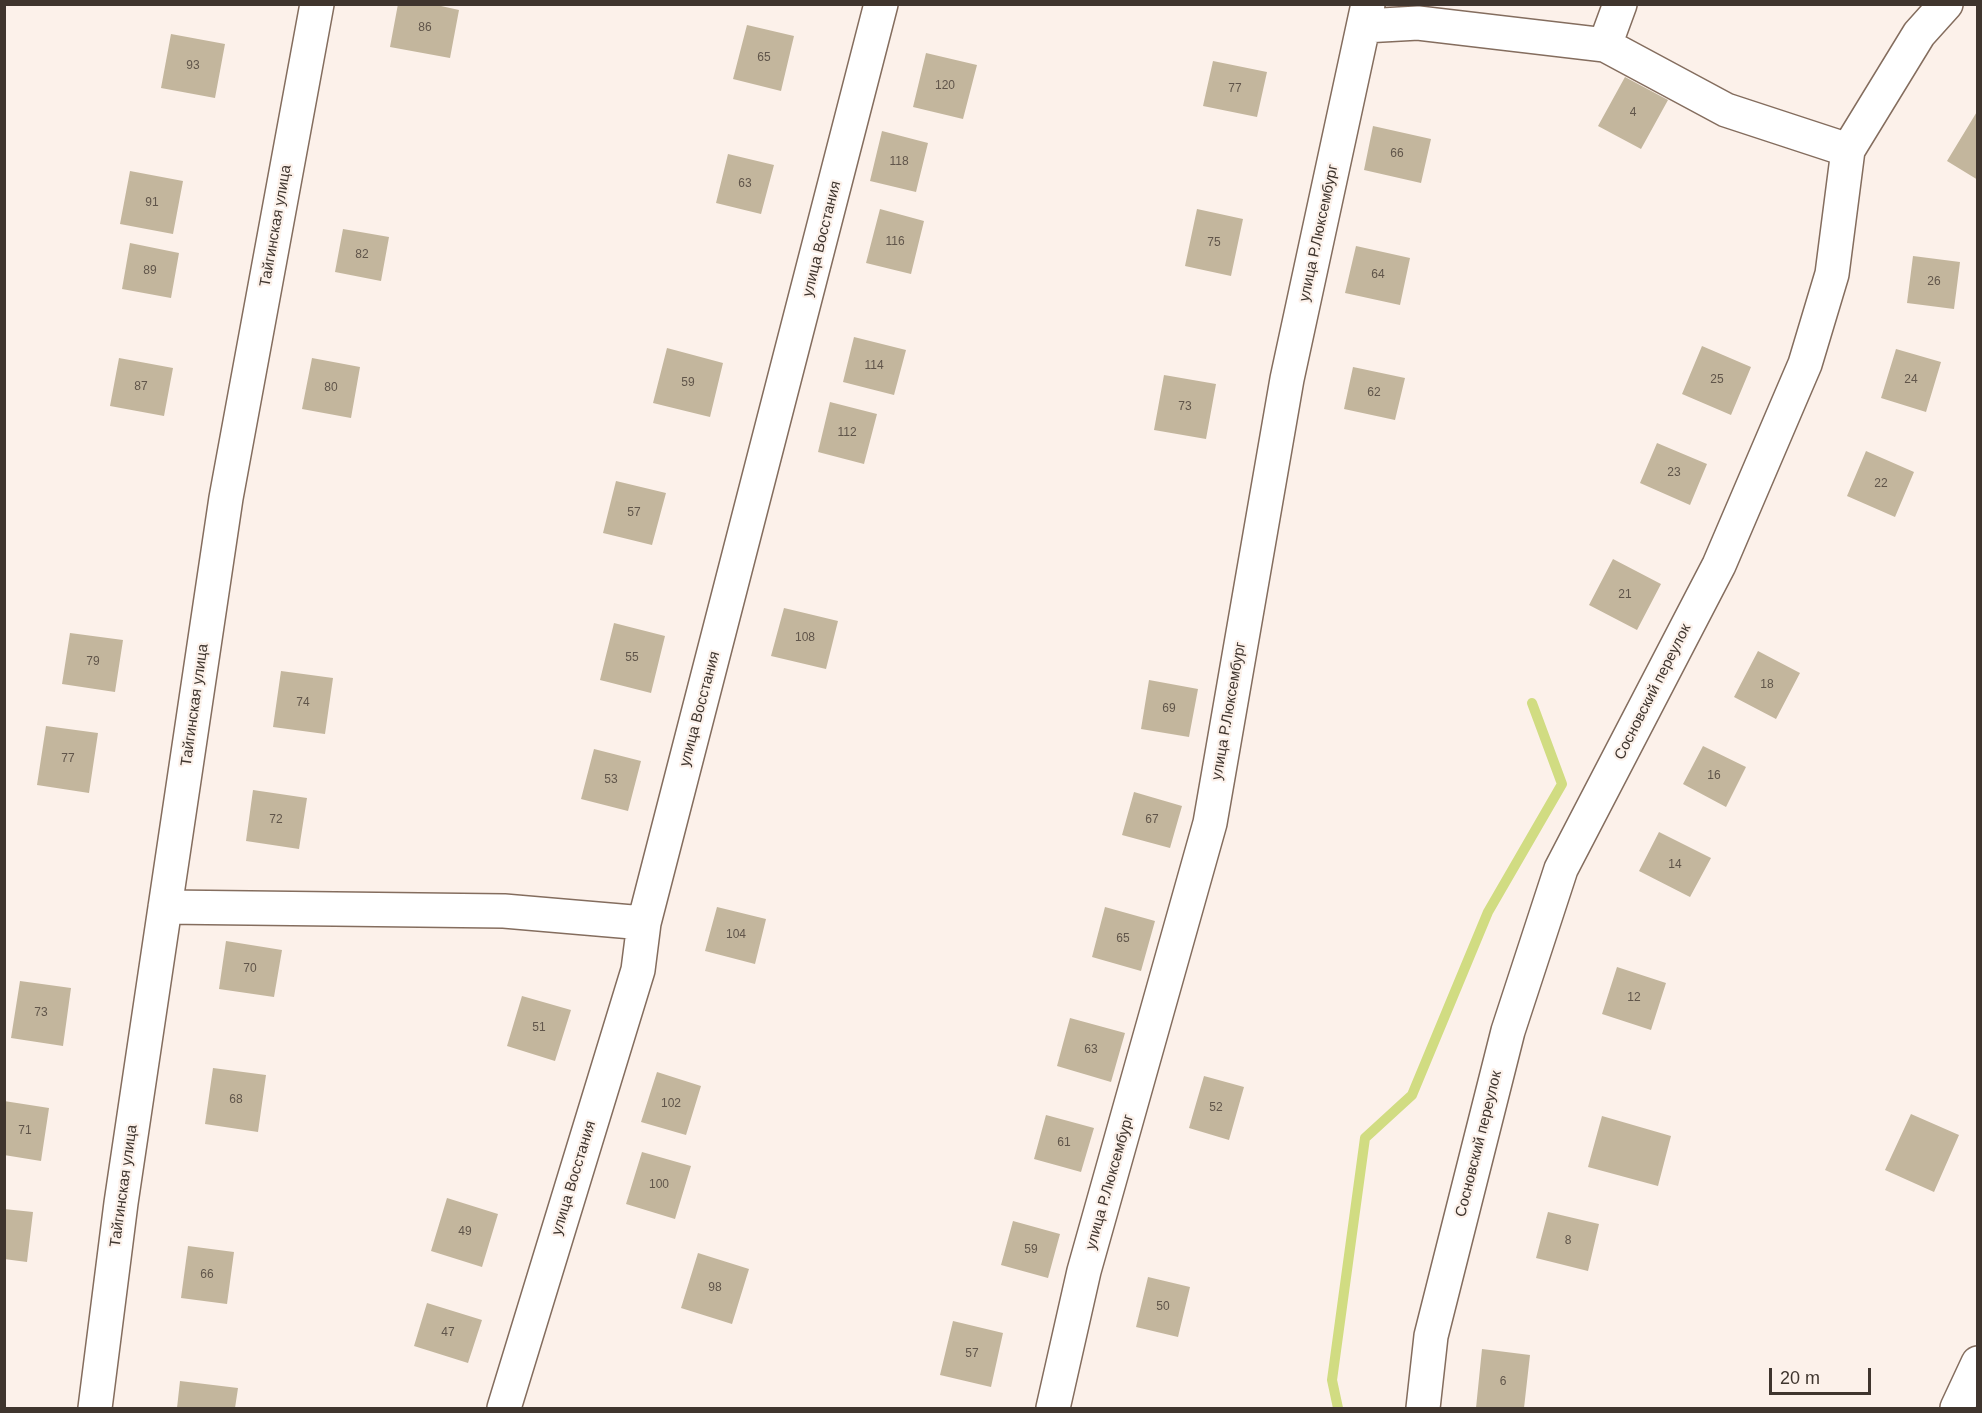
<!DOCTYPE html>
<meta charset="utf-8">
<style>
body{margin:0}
#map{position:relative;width:1982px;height:1413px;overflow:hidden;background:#fcf1ea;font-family:Helvetica,sans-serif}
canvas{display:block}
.frame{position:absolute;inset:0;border:6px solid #3f352e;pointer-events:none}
.scale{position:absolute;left:1769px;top:1368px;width:102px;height:27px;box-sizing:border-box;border:3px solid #3f352e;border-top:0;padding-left:8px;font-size:18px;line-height:21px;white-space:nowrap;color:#3f352e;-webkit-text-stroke:4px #fcf1ea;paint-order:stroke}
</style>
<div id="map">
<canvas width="1982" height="1413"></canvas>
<div class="frame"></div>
<div class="scale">20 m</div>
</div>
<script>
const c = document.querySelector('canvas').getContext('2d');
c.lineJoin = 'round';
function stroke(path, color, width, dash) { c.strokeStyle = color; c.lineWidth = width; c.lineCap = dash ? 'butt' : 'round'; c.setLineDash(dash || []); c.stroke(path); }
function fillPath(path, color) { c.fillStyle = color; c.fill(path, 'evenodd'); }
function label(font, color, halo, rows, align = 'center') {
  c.font = font + ' Helvetica,sans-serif'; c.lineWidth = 4.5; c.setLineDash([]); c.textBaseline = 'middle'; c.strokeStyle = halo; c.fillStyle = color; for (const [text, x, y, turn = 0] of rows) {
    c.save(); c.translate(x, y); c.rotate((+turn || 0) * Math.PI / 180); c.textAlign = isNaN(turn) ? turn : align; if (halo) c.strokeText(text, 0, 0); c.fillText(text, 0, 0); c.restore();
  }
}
const stream = new Path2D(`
 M1338,1408L1332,1380L1365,1138L1412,1095L1488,912L1562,784L1532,703`);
const building = new Path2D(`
 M398,4H432L459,10L450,58L390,47Z
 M747,25L794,36L781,91L733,79Z
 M171,34L225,44L215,98L161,88Z
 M926,53L977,65L963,119L913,107Z
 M1213,61L1267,72L1257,117L1203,106Z
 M1625,77L1668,100L1641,149L1598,126Z
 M1978,110V180L1947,161Z
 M1373,126L1431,139L1421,183L1364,170Z
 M882,131L928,143L916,192L870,181Z
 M728,154L774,165L761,214L716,203Z
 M130,171L183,181L173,234L120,224Z
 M880,209L924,221L911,274L866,263Z
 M1197,209L1243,219L1231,276L1185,266Z
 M343,229L389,237L381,281L335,272Z
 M130,243L179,253L171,298L122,289Z
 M1356,246L1410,258L1400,305L1345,293Z
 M1913,256L1960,262L1954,309L1907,303Z
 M854,337L906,350L894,395L843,382Z
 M1702,346L1751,367L1731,415L1682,394Z
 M667,348L723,363L710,417L653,403Z
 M1896,349L1941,362L1926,412L1881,398Z
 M119,358L173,368L164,416L110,406Z
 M312,358L360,367L351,418L302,409Z
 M1353,367L1405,378L1395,420L1344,409Z
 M1164,375L1216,384L1206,439L1154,430Z
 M830,402L877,414L864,464L818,452Z
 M1657,443L1707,464L1690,505L1640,483Z
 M1866,451L1914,472L1895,517L1847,496Z
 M616,481L666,493L652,545L603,533Z
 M1613,559L1661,584L1637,630L1589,605Z
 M784,608L838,621L826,669L771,656Z
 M614,623L665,636L651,693L600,680Z
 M70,633L123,640L115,692L62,684Z
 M1758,651L1800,673L1776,719L1734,697Z
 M281,671L333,678L325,734L273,727Z
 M1149,680L1198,689L1189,737L1141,729Z
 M46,726L98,733L89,793L37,785Z
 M1703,746L1746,767L1726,807L1683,784Z
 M594,749L641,761L628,811L581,799Z
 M253,790L307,798L299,849L246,841Z
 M1134,792L1182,806L1170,848L1122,835Z
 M1659,832L1711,858L1690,897L1639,871Z
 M717,907L766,919L755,964L705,951Z
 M1105,907L1155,921L1141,971L1092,957Z
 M226,941L282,950L274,997L219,989Z
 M1617,967L1666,983L1651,1030L1602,1014Z
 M20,981L71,988L63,1046L11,1038Z
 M522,996L571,1010L555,1061L507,1046Z
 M1070,1018L1125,1033L1111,1082L1057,1066Z
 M213,1068L266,1075L258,1132L205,1124Z
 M657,1072L701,1086L686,1135L641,1122Z
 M1204,1076L1244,1087L1229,1140L1189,1128Z
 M4,1101L49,1108L41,1161L4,1155Z
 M1911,1114L1959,1135L1934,1192L1885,1170Z
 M1046,1115L1094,1128L1081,1172L1034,1159Z
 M1602,1116L1671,1136L1658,1186L1588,1167Z
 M642,1152L691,1166L675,1219L626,1204Z
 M447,1198L498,1214L482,1267L431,1251Z
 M4,1209L33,1212L27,1262L4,1259Z
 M1548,1212L1599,1224L1588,1271L1536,1258Z
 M1013,1221L1060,1234L1048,1278L1001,1265Z
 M188,1246L234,1252L227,1304L181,1298Z
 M698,1253L749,1269L732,1324L681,1308Z
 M1148,1277L1190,1287L1178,1337L1136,1327Z
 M427,1303L482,1320L468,1363L414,1346Z
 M953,1321L1003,1333L991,1387L940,1375Z
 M1482,1349L1530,1355L1524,1408H1476Z
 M180,1381L238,1388L235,1408H177Z`);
const minor = new Path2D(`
 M1364,26L1418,23L1605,45L1726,110L1848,150
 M1605,45L1620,4
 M165,907L504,911L644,923
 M95,1408L121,1203L226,498L317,4
 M504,1408L638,970L644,923L881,4
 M1053,1408L1084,1271L1210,823L1287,379L1368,4
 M1423,1408L1431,1336L1508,1031L1561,869L1719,565L1805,364L1832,274L1848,150L1919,34L1946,4
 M1957,1408L1978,1363`);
const numberNames = [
 ["86",425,28],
 ["65",764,58],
 ["93",193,66],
 ["120",945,86],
 ["77",1235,89],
 ["4",1633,113],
 ["66",1397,154],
 ["118",899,162],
 ["63",745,184],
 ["91",152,203],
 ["116",895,242],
 ["75",1214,243],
 ["82",362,255],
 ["89",150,271],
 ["64",1378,275],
 ["26",1934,282],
 ["114",874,366],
 ["25",1717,380],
 ["24",1911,380],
 ["59",688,383],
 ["87",141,387],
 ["80",331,388],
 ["62",1374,393],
 ["73",1185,407],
 ["112",847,433],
 ["23",1674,473],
 ["22",1881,484],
 ["57",634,513],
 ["21",1625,595],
 ["108",805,638],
 ["55",632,658],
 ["79",93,662],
 ["18",1767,685],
 ["74",303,703],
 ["69",1169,709],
 ["77",68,759],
 ["16",1714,776],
 ["53",611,780],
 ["72",276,820],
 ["67",1152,820],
 ["14",1675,865],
 ["104",736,935],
 ["65",1123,939],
 ["70",250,969],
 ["12",1634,998],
 ["73",41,1013],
 ["51",539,1028],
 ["63",1091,1050],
 ["68",236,1100],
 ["102",671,1104],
 ["52",1216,1108],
 ["71",25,1131],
 ["61",1064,1143],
 ["100",659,1185],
 ["49",465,1232],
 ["8",1568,1241],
 ["59",1031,1250],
 ["66",207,1275],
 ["98",715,1288],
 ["50",1163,1307],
 ["47",448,1333],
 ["57",972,1354],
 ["6",1503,1382]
];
const streetNames = [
 ["Тайгинская улица",276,226,-80],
 ["улица Р.Люксембург",1319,233,-78],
 ["улица Восстания",822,239,-76],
 ["Сосновский переулок",1653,692,-63],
 ["Тайгинская улица",195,705,-82],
 ["улица Восстания",700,709,-75],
 ["улица Р.Люксембург",1229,711,-80],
 ["Сосновский переулок",1479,1144,-76],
 ["улица Восстания",574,1178,-73],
 ["улица Р.Люксембург",1110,1182,-74],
 ["Тайгинская улица",124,1186,-82]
];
stroke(stream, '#d1dc82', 10);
fillPath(building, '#c3b69d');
stroke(minor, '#846d5e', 36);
stroke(minor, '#fff', 33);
label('12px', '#60554a', null, numberNames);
label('15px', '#3f352e', '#fcf1ea', streetNames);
</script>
